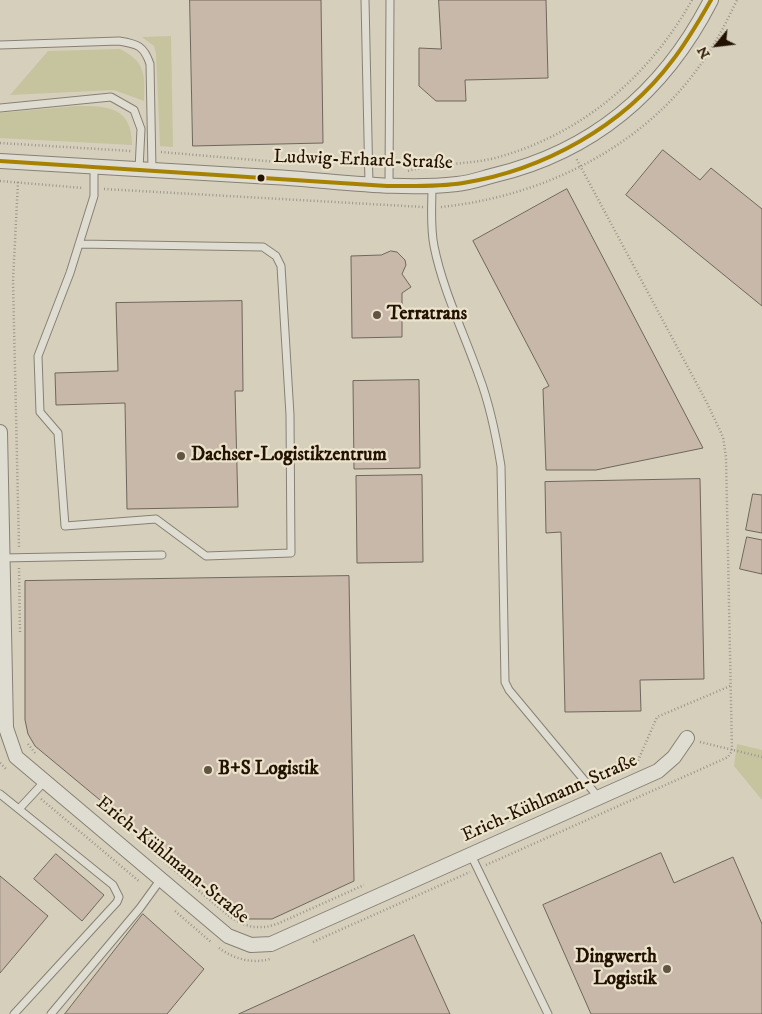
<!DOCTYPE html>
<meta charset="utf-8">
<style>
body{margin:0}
#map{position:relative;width:762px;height:1014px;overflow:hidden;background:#d6cfbc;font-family:"IM FELL DW Pica",serif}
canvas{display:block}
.north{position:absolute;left:692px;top:20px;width:50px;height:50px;-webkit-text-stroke:4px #ebe3cc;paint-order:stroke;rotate:241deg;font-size:14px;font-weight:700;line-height:20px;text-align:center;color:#241201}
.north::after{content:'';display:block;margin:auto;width:18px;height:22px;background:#241201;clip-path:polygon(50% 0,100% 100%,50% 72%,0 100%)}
</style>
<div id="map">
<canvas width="762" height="1014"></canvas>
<div class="north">N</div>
</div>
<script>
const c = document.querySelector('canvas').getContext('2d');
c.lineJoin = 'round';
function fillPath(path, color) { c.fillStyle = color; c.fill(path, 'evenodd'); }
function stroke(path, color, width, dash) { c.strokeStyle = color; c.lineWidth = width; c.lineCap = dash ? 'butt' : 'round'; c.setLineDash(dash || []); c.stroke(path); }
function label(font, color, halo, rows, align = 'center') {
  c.font = font + ' "IM FELL DW Pica",serif'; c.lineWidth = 4.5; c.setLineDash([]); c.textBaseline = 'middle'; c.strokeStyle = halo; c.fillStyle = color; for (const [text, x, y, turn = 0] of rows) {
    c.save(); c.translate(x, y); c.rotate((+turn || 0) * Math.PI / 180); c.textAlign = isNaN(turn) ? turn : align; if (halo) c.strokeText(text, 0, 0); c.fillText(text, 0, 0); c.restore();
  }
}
const green = new Path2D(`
 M171,36L173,147L160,146L156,54L154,46L142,37Z
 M120,49C146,62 145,75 144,101L114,90L10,95L48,51Z
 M76,106C107,106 132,106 132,145L0,138V113Z
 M737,744L762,750V800L734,766Z`);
const building = new Path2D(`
 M190,0H321L323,143L193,146Z
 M439,0H546L548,78L465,80L466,101H436L419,86V48L441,49Z
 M663,150L700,180L711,168L762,209V306L626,195Z
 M567,189L703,448L596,470H546L543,389L549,386L473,241Z
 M391,251L397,252L405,260L406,265L402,274L411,287L402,293V337L352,338L351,256L381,255Z
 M242,301L243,391H235L238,507L127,509L125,403L56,405L55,373L118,371L116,303Z
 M419,380L420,468L354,469L353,381Z
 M422,475L423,562L357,563L356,476Z
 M700,479L704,679L640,680L641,711L565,712L561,532L546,533L545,482Z
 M753,494L762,495V533L746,530Z
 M747,537L762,540V574L740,569Z
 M349,576L354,881L272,919H249L236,913L35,746L28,734L25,720V581Z
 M661,853L674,883L733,857L762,924V1014H591L543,905Z
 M56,854L104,895L82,921L34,879Z
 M0,876L48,916L0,973Z
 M143,914L204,969L167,1014H65Z
 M414,935L450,1014H239Z`);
const path = new Path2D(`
 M0,143L131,151
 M161,152L290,163
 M408,171C436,163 466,165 495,158C581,135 649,77 692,0
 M0,181L83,188
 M18,182L13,281L19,547
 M104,189L423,207
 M441,207C548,196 655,142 712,47C722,32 729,16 737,0
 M19,568L20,632
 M700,742L762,757
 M28,744L35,753
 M0,763L6,769
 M598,781L637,763L657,717L730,686
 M41,799L140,882
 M509,821L579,789
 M148,848L230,917L242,924L253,927H266L277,924L364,885
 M486,865L717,762L728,757L732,751L726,457L723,437L707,403L576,158
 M175,911L211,942
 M313,942L470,872
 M219,948C234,959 252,964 270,959`);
const service = new Path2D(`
 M365,0L369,184
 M0,45L119,41C138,44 144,46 150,64L152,170
 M0,108L111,97L134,110L141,129L139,169
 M389,184L390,0
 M432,185C432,206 430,226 434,246C443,291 464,333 479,376C490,405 496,435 501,466L505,682L509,690L599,798
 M79,244L263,247L276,256L281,266L290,415L291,553L206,556L156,519L65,526L58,433L40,412L38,356L70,273L94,196V166
 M2,558L162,555
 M0,794L113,885L119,897L117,902L14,1014
 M19,809L45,781
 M471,855L548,1014
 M51,1014L140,908L161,879`);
const minor = new Path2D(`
 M0,161C91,166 181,172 272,177C332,180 396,191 457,184C470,183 483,178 495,175C594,151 665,90 711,0
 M0,432L6,728L16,757L228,936L251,945L271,944L658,771L674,757L687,738`);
const bus1 = new Path2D(`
 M0,161L387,186C413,186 439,187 463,183C544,170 623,126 672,61C687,42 699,21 711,0`);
const markers = [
 [261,178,4.5,"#241201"],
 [377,315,5,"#625442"],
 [181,456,5,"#625442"],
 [208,770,5,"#625442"],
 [667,969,5,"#625442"]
];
const streetNames = [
 ["Ludwig-Erhard-Straße",363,161,2],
 ["Erich-Kühlmann-Straße",550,799,-24],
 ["Erich-Kühlmann-Straße",172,861,39]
];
const poiNames = [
 ["Terratrans",387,315],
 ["Dachser-Logistikzentrum",191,456],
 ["B+S Logistik",218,770],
 ["Dingwerth",657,958,"right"],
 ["Logistik",657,980,"right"]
];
fillPath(green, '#c5c49f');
fillPath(building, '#c7b8aa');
stroke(building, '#6e675b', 1);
stroke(service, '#878174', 9);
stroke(minor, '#878174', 16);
stroke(path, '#9b968d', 2.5, [1, 2.5]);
stroke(service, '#dfdcd2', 7);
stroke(minor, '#dfdcd2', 14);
stroke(bus1, '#a78200', 4);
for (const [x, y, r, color] of markers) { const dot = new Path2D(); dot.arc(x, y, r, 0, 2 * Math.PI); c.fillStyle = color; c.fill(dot); stroke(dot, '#ebe3cc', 2); }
label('19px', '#241201', '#ebe3cc', streetNames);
label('bold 19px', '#241201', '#ebe3cc', poiNames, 'left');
</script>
